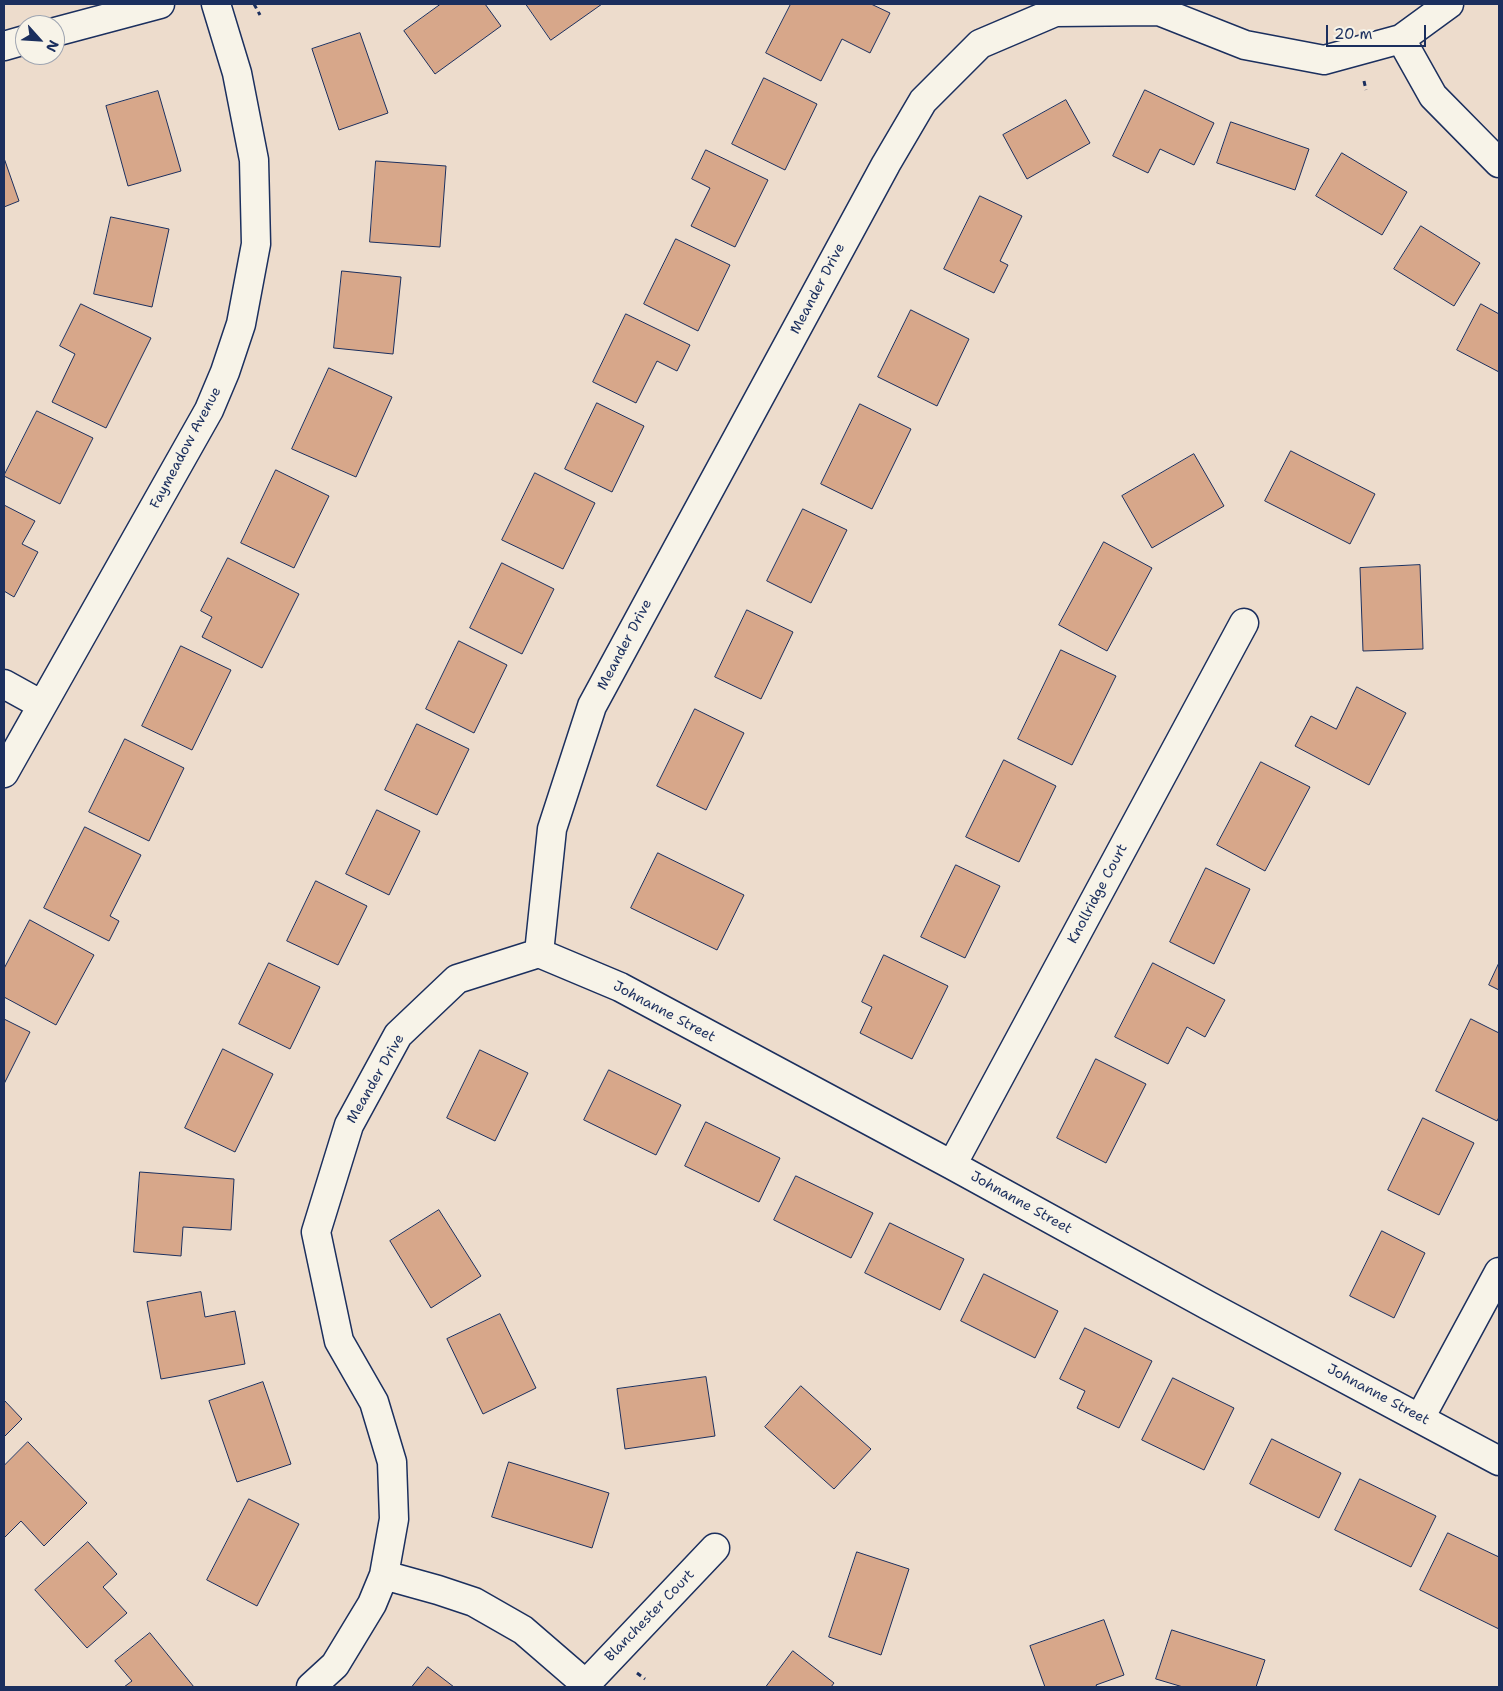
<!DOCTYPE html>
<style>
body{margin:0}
#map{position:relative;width:1503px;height:1691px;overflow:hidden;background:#eddccc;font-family:"Shantell Sans",sans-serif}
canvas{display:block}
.frame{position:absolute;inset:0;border:5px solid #1b2f5e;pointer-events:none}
.north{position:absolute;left:15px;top:15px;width:50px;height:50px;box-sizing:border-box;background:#f7f3e8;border:1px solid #9fa5b1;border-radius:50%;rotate:116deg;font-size:14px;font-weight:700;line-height:20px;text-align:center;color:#1b2f5e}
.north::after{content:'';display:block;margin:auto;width:18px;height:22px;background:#1b2f5e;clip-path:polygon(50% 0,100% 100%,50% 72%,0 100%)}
.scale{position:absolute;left:1326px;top:25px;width:100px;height:22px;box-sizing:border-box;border:2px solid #1b2f5e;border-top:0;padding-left:6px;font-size:15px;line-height:18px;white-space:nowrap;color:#1b2f5e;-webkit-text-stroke:4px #f7f3e8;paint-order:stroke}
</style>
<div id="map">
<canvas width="1503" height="1691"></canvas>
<div class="frame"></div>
<div class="north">N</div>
<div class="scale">20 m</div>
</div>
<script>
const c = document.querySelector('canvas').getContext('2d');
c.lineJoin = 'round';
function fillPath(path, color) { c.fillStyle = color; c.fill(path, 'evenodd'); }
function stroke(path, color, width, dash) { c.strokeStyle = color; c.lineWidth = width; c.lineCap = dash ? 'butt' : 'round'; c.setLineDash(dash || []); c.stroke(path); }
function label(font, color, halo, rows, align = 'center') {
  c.font = font + ' "Shantell Sans",sans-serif'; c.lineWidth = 4; c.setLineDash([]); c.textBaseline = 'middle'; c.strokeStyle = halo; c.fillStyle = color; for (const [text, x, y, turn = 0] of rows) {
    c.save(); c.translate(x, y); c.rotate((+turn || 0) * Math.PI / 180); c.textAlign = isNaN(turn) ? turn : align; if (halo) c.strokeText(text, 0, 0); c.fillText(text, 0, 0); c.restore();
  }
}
const building = new Path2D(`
 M441,4H485L501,26L435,74L404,31Z
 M526,4H602L551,40Z
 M791,4H871L890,13L870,53L842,39L821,81L766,53Z
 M360,33L388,113L339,130L312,49Z
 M764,78L817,104L785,170L732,144Z
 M1145,90L1214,123L1194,165L1160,149L1148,173L1113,156Z
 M158,91L181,171L128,186L106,106Z
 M1066,100L1090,143L1027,179L1003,135Z
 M1231,122L1309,149L1295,190L1217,163Z
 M706,150L768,180L735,247L691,226L710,188L692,179Z
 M1342,153L1407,192L1382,235L1316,196Z
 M4,158L19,201L4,207Z
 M376,161L446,166L440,247L370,242Z
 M980,196L1022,216L1000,261L1008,265L994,293L944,269Z
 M111,217L169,229L152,307L94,294Z
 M1421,226L1480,263L1454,306L1394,269Z
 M676,239L730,265L698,331L644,304Z
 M342,271L401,277L393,354L334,348Z
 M81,304L151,338L106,428L52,402L75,354L60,346Z
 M1481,304L1499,314V372L1457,350Z
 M911,310L969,339L937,406L878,377Z
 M626,314L690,345L677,371L657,361L636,403L593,382Z
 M329,368L392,397L356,477L292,449Z
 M597,403L644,426L612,492L565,469Z
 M860,404L911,429L872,509L821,484Z
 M37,411L93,438L60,504L4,476Z
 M1291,451L1375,494L1350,544L1265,501Z
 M1194,454L1224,506L1152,548L1122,496Z
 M276,470L329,496L294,568L241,543Z
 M535,473L595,503L563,569L502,540Z
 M4,505L35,521L22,544L38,552L14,597L4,591Z
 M803,509L847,530L811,603L767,581Z
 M1104,542L1152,568L1107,651L1059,625Z
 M228,558L299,594L262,668L202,637L212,617L201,611Z
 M502,563L554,589L522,654L470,628Z
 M1420,565L1423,649L1363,651L1360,568Z
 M747,610L793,632L761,699L715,677Z
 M459,641L507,665L474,733L426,709Z
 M181,646L231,670L192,750L142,726Z
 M1061,650L1116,676L1072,765L1018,739Z
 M1357,687L1406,713L1369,785L1295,746L1311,716L1336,729Z
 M695,709L744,733L706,810L657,786Z
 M417,724L469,749L437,815L385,790Z
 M125,739L184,768L149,841L89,812Z
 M1004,760L1056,786L1019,862L966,837Z
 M1261,762L1310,787L1265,871L1217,845Z
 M377,810L420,831L389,895L346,874Z
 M85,827L141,855L110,916L119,921L109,941L44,908Z
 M658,853L744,895L717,950L631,908Z
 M956,865L1000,886L965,958L921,937Z
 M1206,868L1250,889L1214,964L1170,942Z
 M316,881L367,906L338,965L287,941Z
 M30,920L94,955L56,1025L4,997V969Z
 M884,955L948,986L912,1059L860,1033L872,1007L862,1002Z
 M269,963L320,987L290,1049L239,1024Z
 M1153,963L1225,1000L1205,1037L1187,1027L1168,1064L1115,1037Z
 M1499,963V990L1489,985Z
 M4,1019L30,1032L4,1084Z
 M1471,1019L1499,1033V1117L1497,1121L1436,1091Z
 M223,1049L273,1074L235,1152L185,1128Z
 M480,1050L528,1073L495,1141L447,1118Z
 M1096,1059L1146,1084L1106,1163L1057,1138Z
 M609,1070L681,1105L656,1155L584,1120Z
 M1423,1118L1474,1143L1439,1215L1388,1190Z
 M706,1122L780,1158L759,1202L685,1166Z
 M140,1172L234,1179L231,1230L183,1227L181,1256L134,1252Z
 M796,1176L873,1213L851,1258L774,1220Z
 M439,1210L481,1276L431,1308L390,1241Z
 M890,1223L964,1259L940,1310L865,1273Z
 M1382,1231L1425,1253L1394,1318L1350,1296Z
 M984,1274L1058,1311L1035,1358L961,1321Z
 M201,1292L205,1317L235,1311L245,1364L161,1379L147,1302Z
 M500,1314L536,1388L483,1414L447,1339Z
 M1085,1328L1152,1361L1119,1428L1077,1408L1085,1391L1060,1379Z
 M706,1377L715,1436L625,1449L617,1389Z
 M1173,1378L1234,1408L1204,1470L1142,1440Z
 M263,1382L291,1464L237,1482L209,1401Z
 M801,1386L871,1449L834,1489L765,1427Z
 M4,1400L22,1419L4,1437Z
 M1272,1439L1341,1473L1319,1518L1250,1484Z
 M28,1442L87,1503L44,1546L21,1521L4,1538V1466Z
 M509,1462L609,1493L592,1548L492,1517Z
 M1360,1479L1436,1516L1411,1567L1335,1530Z
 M249,1499L299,1524L257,1606L207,1580Z
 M1448,1533L1499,1557V1629L1420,1590Z
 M88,1542L117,1574L103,1587L127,1613L87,1648L35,1590Z
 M857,1552L909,1569L881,1655L829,1637Z
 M1104,1620L1124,1675L1096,1685L1097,1687H1045L1030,1646Z
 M1172,1630L1265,1660L1256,1687H1183L1156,1679Z
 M150,1633L194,1687H124L132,1681L115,1661Z
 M793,1651L834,1683L831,1687H766Z
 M428,1667L454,1687H412Z`);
const path = new Path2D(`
 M254,4L260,15
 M1364,81L1366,90
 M637,1673L645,1679`);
const street = new Path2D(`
 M55,32L160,4
 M1401,39L1433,96L1499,163
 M4,46L25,40
 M4,684L42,705
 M4,773L209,410L225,372L241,324L256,244L254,160L237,73L216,4
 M539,953L620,987L952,1165L1209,1306L1499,1461
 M952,1165L1244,623
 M1420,1418L1499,1272
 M384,1575L438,1590L474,1602L523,1630L589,1687
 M586,1684L715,1548
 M311,1687L335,1665L372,1604L384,1575L394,1519L392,1462L374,1402L339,1341L316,1232L349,1125L398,1035L457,979L539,953L552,829L592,706L886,164L923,101L980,44L1055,12L1159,11L1245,45L1324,60L1401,39L1449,4`);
const streetNames = [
 ["Meander Drive",818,289,-62],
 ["Faymeadow Avenue",186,448,-62],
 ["Meander Drive",625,645,-62],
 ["Knollridge Court",1098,894,-62],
 ["Johnanne Street",664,1012,28],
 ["Meander Drive",376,1079,-60],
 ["Johnanne Street",1021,1203,29],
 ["Johnanne Street",1378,1395,28],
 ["Blanchester Court",650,1616,-46]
];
fillPath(building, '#d7a78a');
stroke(building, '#1b2f5e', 1);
stroke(street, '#1b2f5e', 31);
stroke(path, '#1b2f5e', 3, [5, 4]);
stroke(street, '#f7f3e8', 28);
label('14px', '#1b2f5e', '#f7f3e8', streetNames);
</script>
